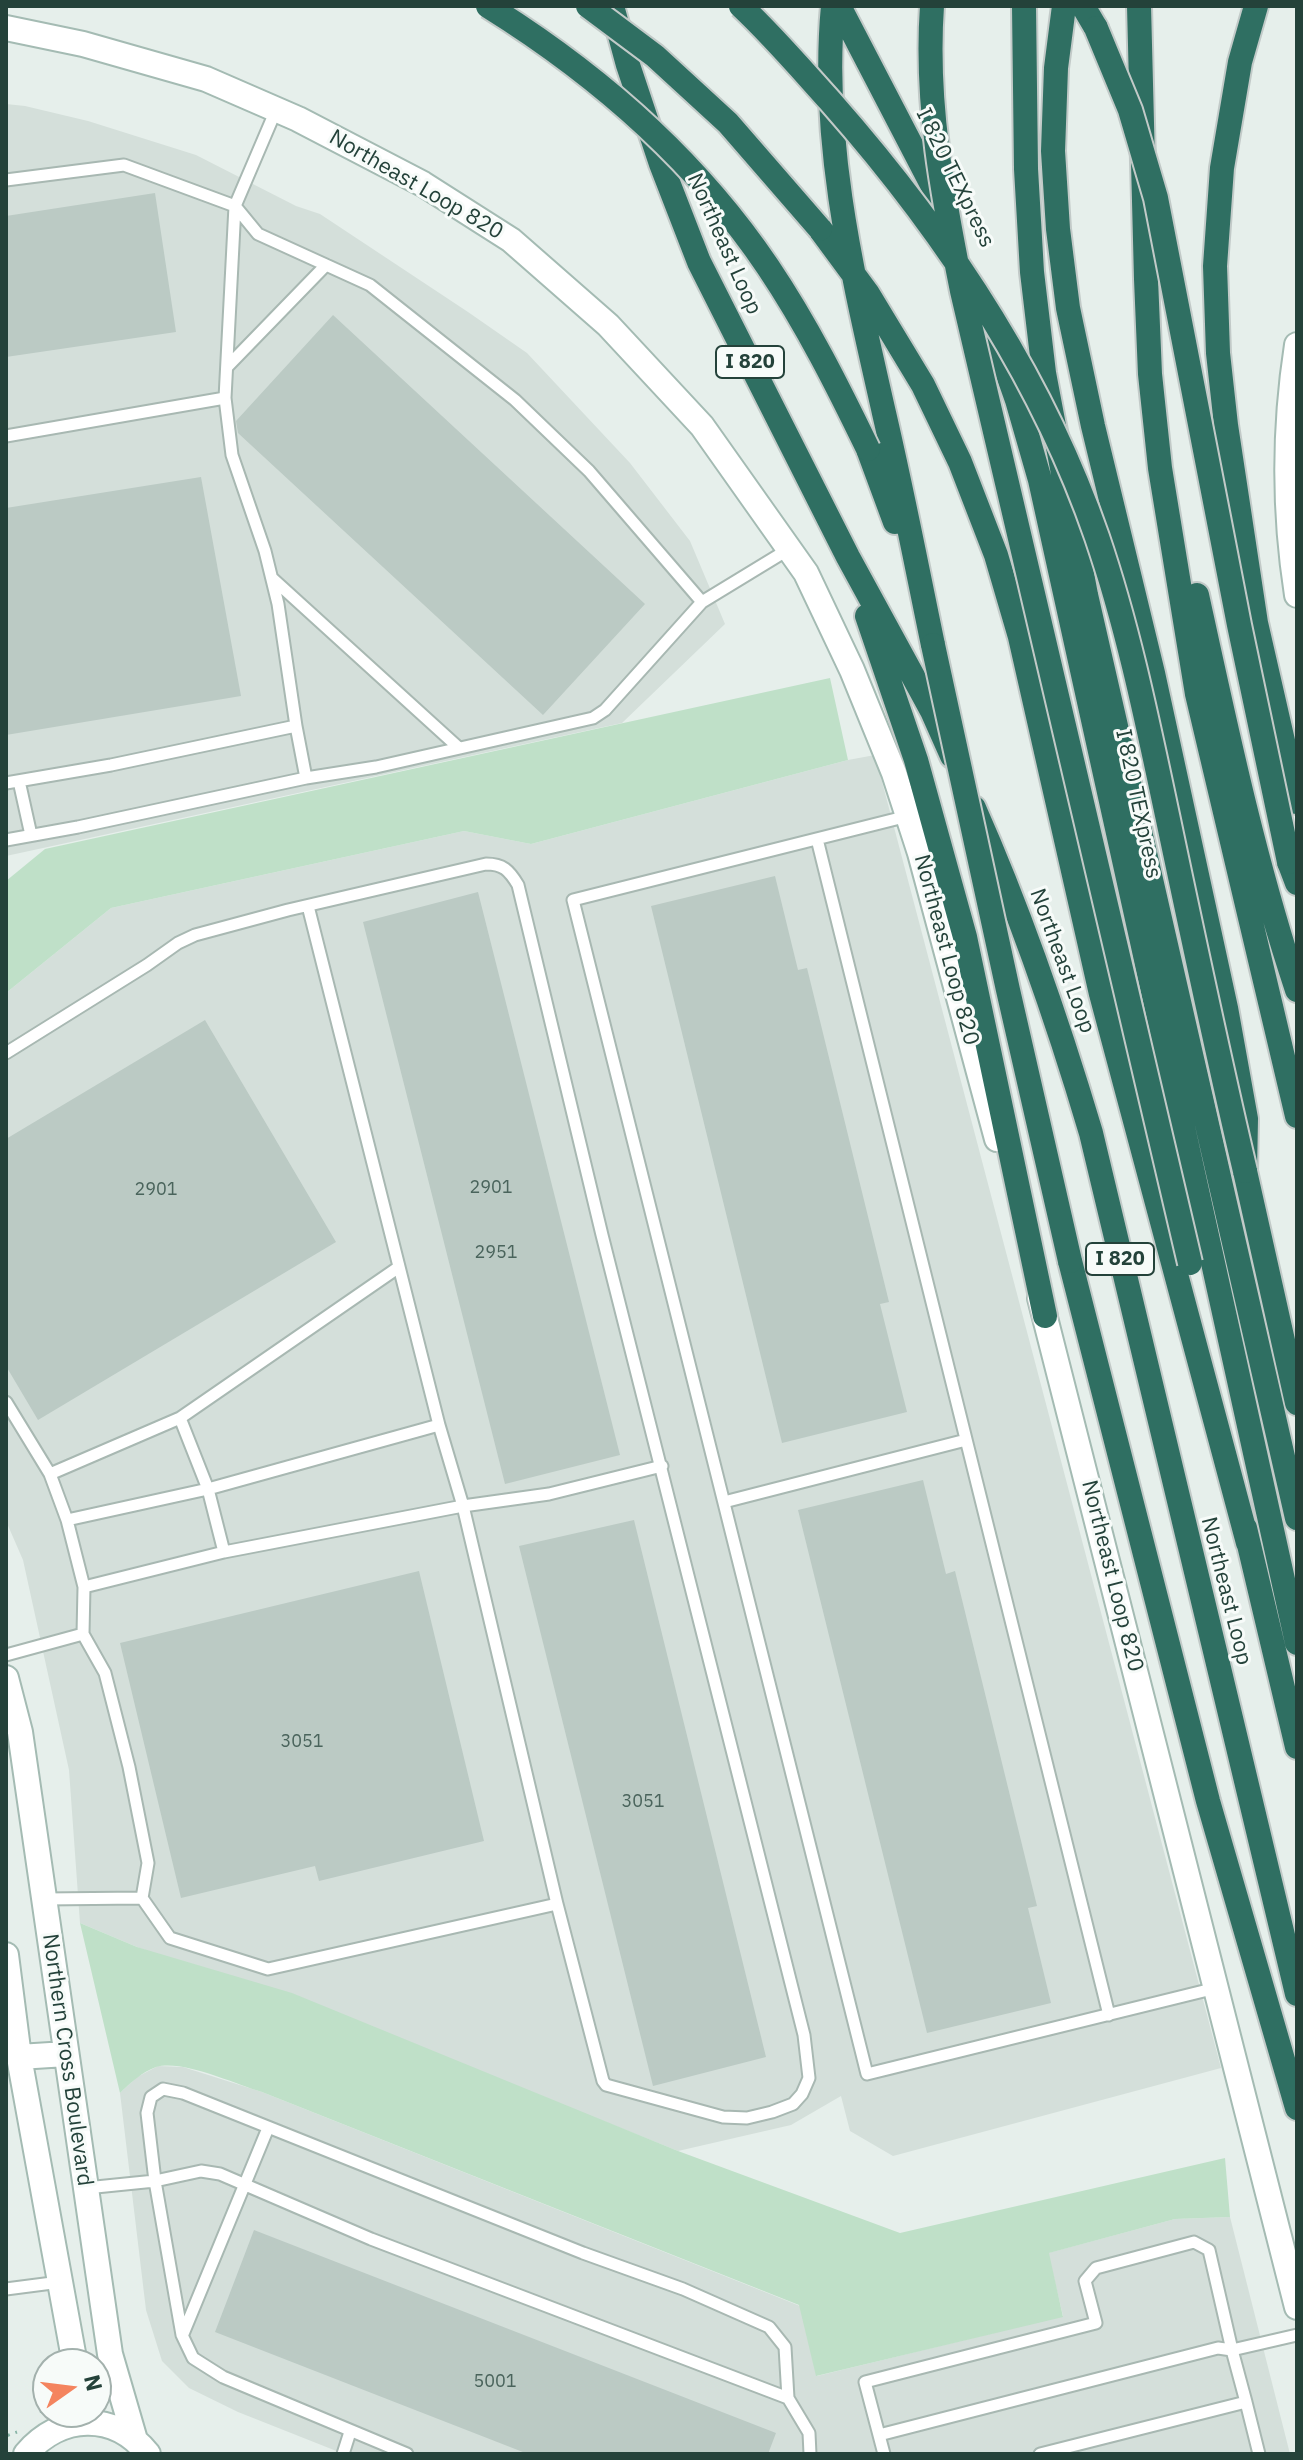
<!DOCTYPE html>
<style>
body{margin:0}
#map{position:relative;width:1303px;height:2460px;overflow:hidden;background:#e6efeb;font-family:"IBM Plex Sans",sans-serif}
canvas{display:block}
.frame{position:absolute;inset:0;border:8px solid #24423a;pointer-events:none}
.north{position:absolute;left:32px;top:2348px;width:80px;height:80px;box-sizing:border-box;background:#f7fbf9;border:2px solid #a3b1ad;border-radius:50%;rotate:76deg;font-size:22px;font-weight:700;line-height:32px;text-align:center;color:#24423a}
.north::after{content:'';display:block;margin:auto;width:28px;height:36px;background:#f4845f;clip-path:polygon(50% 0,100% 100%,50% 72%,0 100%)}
</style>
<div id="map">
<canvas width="1303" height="2460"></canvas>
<div class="frame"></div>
<div class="north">N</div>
</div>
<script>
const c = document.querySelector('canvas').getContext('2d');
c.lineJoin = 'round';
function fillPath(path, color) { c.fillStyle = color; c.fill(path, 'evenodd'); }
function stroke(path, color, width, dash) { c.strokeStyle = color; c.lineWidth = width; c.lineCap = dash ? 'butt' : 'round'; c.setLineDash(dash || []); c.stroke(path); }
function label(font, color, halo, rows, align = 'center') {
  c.font = font + ' "IBM Plex Sans",sans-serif'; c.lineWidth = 6; c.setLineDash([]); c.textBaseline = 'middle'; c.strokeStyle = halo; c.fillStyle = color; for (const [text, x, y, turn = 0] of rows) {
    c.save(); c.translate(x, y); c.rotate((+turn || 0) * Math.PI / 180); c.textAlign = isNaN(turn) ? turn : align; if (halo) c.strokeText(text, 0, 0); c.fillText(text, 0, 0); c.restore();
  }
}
const built = new Path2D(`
 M6,104L25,106L88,121L196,155L296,206L320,214L468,312L527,353L630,463L690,541L725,624L622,723L6,856Z
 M875,755L1221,2068L893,2156L850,2131L841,2096L791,2125L678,2151L553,2101L137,1947L80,1923L69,1770L23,1560L6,1521V993L111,908L464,831L531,844L848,760Z
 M158,2066L183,2067L262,2092L800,2306L817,2376L1063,2316L1048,2253L1175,2219L1230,2217L1290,2454H344L238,2412L189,2388L162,2361L146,2310L120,2093L137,2077Z`);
const green = new Path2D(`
 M830,678L848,760L531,844L464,831L111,908L6,993V881L45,849Z
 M80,1923L137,1947L292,1993L678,2151L900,2233L1225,2158L1230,2217L1175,2219L1049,2253L1063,2317L816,2376L799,2305L262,2092C235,2084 182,2059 156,2067C142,2072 130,2083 120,2093Z`);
const building = new Path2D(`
 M155,193L176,332L6,357V216Z
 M333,315L645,604L543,715L238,433L236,421Z
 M201,477L241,696L6,735V508Z
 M775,876L798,970L807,968L889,1302L880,1304L907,1412L782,1443L651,906Z
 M478,892L620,1455L505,1484L363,922Z
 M205,1020L336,1242L38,1420L6,1366V1139Z
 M923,1480L946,1574L955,1571L1037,1906L1028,1908L1051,2003L927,2033L798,1510Z
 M634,1520L766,2057L653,2086L519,1546Z
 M419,1571L484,1841L319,1881L315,1866L181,1898L120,1643Z
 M254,2230L776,2433L768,2454H528L215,2332Z`);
const path = new Path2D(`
 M41,2413L48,2399
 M6,2436L17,2432`);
const lane = new Path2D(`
 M276,110L235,206L225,398L232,455L265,551L278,604L296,726
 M6,180L124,165L235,206L258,234L370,285L515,400L589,471L702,602L605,710L593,718L376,767L306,778L78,827L6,840
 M227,367L326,265
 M6,436L225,398
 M273,579L459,748
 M702,602L789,549
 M19,781L31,835
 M6,783L111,765L296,726L306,778
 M908,816L573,900L867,2074L1216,1988
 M817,839L1109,2015
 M6,1053L147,965L178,943L195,935L288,910L486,864C503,864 509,870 518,885L602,1235L804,2035L809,2078L802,2094L793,2104L772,2112L747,2118L723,2117L606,2085L603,2081L557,1904L268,1969L170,1938L142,1898L44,1899
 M6,1402L50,1474L67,1520L84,1587
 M180,1418L208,1489L224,1552
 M50,1474L180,1418L399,1267
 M724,1502L966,1440
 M67,1520L208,1489L439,1425
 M83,1634L105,1673L129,1767L148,1863L142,1898
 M6,1655L83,1634L84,1587L224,1552L463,1506L439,1425L308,906
 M557,1904L463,1506L549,1494L662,1466
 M86,2188L155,2181L182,2335L193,2358L223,2377L407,2454
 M6,2289L60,2282
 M183,2334L268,2128
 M788,2398L785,2347L769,2327L683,2289L583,2253L183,2093L163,2089L151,2097L147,2113L155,2181L201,2171L220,2174L371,2239L788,2398L809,2433L810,2454
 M1246,2402L1232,2350L1297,2335
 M879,2435L1218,2348L1232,2350L1209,2250L1194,2242L1096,2268L1085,2281L1096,2323L865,2382L884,2454
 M343,2454L350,2432
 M1040,2454L1246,2402L1259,2454`);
const secondary = new Path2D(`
 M6,28L83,44L206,79L298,119L423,184L511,240L608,325L702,426L806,573L852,670L894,773L920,853L997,1139
 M1297,345C1284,429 1284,512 1297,595
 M1040,1298L1297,2307
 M6,1678L20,1732L110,2354L135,2440
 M6,1955L19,2057L75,2364
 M19,2057L66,2054
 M26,2454C60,2414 114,2411 148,2454`);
const highway = new Path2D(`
 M612,6L628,65L661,164L699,262L848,557L932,711L952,756
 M833,6C820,144 854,280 884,413C902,490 917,568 933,645
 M839,6L943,206
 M1024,6L1026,169L1032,272L1044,373L1086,595L1297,1518
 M1064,6L1056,68L1053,151L1058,229L1068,308L1093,426L1153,673L1226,1008L1246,1119L1245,1171L1297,1403
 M1083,6L1096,28
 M1139,6L1146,279L1150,374L1160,468L1197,694L1297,1116
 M1256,6L1240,62L1222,168L1215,266L1218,353L1226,425L1256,623L1297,802
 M820,229L868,294L923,385L960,462L996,555L1020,637L1101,994L1248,1543
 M992,329L1017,400L1040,480L1297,1643
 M868,449L895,522
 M1197,595C1226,728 1254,861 1297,990
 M867,616L916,760L965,937L1045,1316
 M974,808C1021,914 1058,1022 1091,1133L1297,1994
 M1289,862L1297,883
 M1070,1261L1208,1801L1297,2108
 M1245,1528L1297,1747`);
const highwayBridge = new Path2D(`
 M488,6C597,74 696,160 768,267C807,325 838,387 868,449
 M588,6L655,56L728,123L820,229
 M741,6C773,36 801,69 830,101C943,229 1041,375 1097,537C1128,628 1147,721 1167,815C1192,934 1217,1053 1245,1171
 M932,6C925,103 943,196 962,291L1190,1263
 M1096,28L1130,110L1156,198L1239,625L1289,862
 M933,645L1008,990L1070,1261`);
const numberNames = [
 ["2901",491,1188],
 ["2901",156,1190],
 ["2951",496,1253],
 ["3051",302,1742],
 ["3051",643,1802],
 ["5001",495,2382]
];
const shields = [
 [750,362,68],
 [1120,1259,68]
];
const shieldNames = [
 ["I 820",750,362],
 ["I 820",1120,1259]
];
const streetNames = [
 ["I 820 TEXpress",955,178,64],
 ["Northeast Loop 820",416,185,30],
 ["Northeast Loop",724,244,66],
 ["I 820 TEXpress",1138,804,78],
 ["Northeast Loop 820",946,950,75],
 ["Northeast Loop",1062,961,70],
 ["Northeast Loop 820",1112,1576,76],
 ["Northeast Loop",1226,1591,76],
 ["Northern Cross Boulevard",67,2060,82]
];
fillPath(built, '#d4dfda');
fillPath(green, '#bfe0c8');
fillPath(building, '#bbcac4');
stroke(lane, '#a8b8b2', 15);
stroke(secondary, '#a4bbb3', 28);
stroke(highway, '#c2cac8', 28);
stroke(path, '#86b3a5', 3, [4, 6]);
stroke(lane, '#fff', 11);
stroke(secondary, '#fff', 24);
stroke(highway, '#2f6f62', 24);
stroke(highwayBridge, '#c2cac8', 28, []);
stroke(highwayBridge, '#2f6f62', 24);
label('18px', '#4a645c', null, numberNames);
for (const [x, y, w] of shields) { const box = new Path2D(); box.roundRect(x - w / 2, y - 16, w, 32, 6); c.fillStyle = '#f7fbf9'; c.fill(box); stroke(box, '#24423a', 2); }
label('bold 20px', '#24423a', null, shieldNames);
label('22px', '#24423a', '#f7fbf9', streetNames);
</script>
